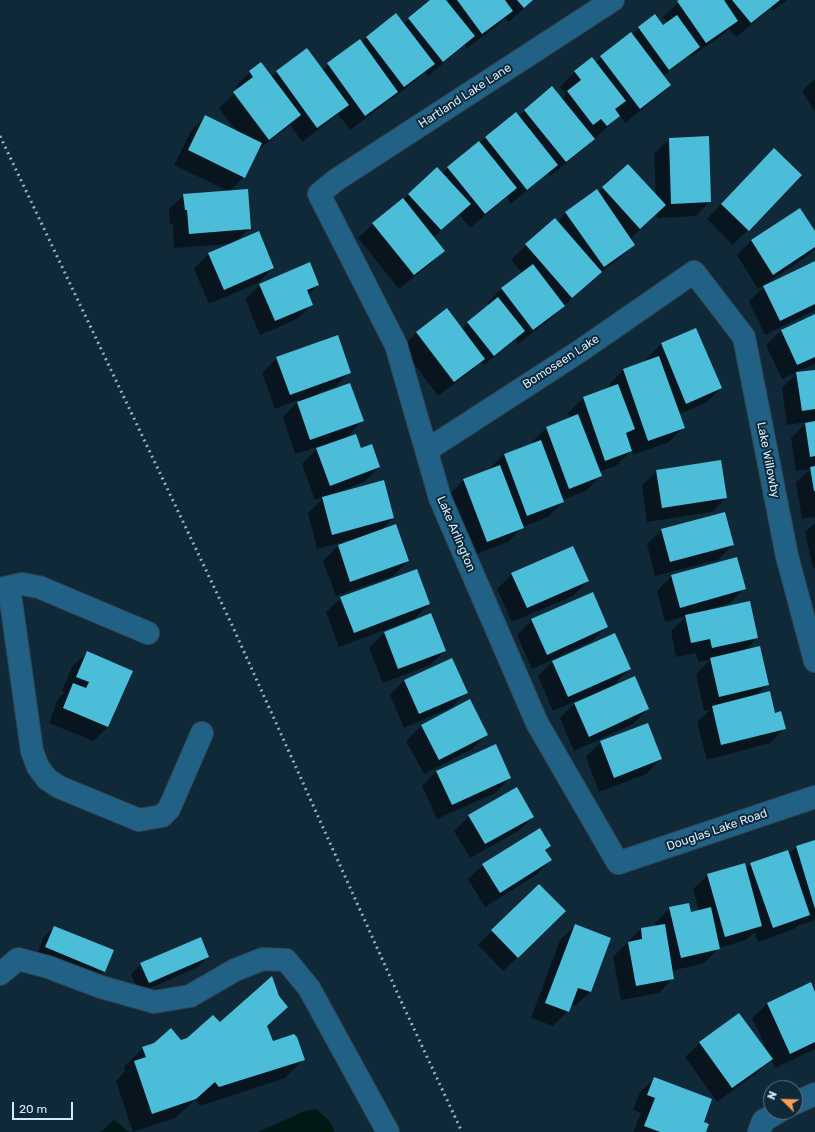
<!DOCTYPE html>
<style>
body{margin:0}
#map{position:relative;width:815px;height:1132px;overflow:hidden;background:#0f2939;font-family:Rubik,sans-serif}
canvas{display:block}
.north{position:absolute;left:763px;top:1080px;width:40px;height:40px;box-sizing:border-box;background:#0f2939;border:1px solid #5d7686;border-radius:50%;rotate:293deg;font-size:11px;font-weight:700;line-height:16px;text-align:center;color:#d3eaf9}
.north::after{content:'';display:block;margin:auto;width:14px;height:18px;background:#fc9e52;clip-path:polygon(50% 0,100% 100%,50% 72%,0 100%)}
.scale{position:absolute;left:12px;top:1102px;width:61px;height:18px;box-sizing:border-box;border:2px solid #d3eaf9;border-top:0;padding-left:5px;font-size:12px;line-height:14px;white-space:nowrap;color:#d3eaf9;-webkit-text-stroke:3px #0f2939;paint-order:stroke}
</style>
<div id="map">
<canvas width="815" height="1132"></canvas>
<div class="north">N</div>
<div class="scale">20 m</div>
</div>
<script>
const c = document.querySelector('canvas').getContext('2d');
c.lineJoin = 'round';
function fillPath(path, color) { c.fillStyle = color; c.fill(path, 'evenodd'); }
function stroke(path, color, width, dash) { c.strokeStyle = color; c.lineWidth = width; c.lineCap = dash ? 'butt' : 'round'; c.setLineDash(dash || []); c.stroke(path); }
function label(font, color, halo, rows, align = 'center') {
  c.font = font + ' Rubik,sans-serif'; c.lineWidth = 4; c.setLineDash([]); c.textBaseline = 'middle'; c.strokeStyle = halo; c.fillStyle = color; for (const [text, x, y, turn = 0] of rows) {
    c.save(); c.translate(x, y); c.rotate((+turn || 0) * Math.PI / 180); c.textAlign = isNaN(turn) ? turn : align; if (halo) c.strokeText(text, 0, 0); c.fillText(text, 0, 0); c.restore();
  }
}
const water = new Path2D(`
 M317,1109L330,1122L335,1132H258L305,1111Z
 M114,1120L129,1132H101Z`);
const shadow = new Path2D(`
 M431,0H533L509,22L505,18L497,26L467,48L465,45L428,76L425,72L419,78L389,101L388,100L382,106L350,130L338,114L302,142L290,125L257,151L244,177L230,191L250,228L235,242L273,268L258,283L209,304L194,269L208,254L233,244L174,248L173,224H170L169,209L184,195L228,191L174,165L191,131L205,116L237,132L219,108L238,90L235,87L250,72L261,64L271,77L277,72L322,70L360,41L361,43L367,37L403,24Z
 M681,0H787L772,11L771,8L736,37L729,29L722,35L691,57L690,55L663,76L670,85L655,99L625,123L620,115L579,153L550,176L548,173L511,204L507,197L470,228L459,214L433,238L443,251L429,265L399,289L358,238L373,224L409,194L442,173L486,137L518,116L552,88L561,99L566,94L560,87L575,72L595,63L655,16L663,27L668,23L663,17Z
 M815,79V112L802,91Z
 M669,139L710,201L696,216L657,218V213L630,239L634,244L619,259L598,274L549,320L518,344L515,340L484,365L481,361L469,373L438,396L402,347L416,333L447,310L461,329L489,305L487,303L502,288L522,273L511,260L526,245L555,220L557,222L566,212L597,193L628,165L656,196L654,154Z
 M760,164L801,175L733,245L707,219Z
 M800,209L815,233V249L806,257L758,289L737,255L751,241Z
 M815,262V310L765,335L749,301L764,287Z
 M260,285H318L308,295L312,304L297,319L260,335L245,299Z
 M815,315V364L782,379L766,345L781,331Z
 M695,329L721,388L706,403L679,414L684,427L669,442L633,455L632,450L616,466L599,472L600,476L586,491L562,500L563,502L548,517L523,527L508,542L472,556L449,495L464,480L489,469L504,454L532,444V442L546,428L570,418L568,413L583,398L610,388L609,385L623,370L647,361L646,359L661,344Z
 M277,358L349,373L335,387L318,393L319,395L362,421L345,439L361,450L379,467L364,482L330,495V496L393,518L380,531L408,561L393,576L336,596L323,561L338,546L350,542V540L317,549L308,513L324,497L315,500L302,464L320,446L295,454L283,417L300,399L275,409L262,373Z
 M815,371V517L802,519L796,483L810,469L796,471L791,438L807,422L787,425L782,388L797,373Z
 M657,471L726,498L712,512L647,522L642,485Z
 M815,523V568H813L805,532Z
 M662,530L733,545L718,560L655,576L647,544Z
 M512,574L588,581L573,596L512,622L497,589Z
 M671,576L744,589L730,603L707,610V612L757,638L744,651L768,684L756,696L774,714L784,729L770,743L707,760L697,722L710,710L704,711L696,674L710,660L698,662L696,653L676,657L671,631L686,616L665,622L657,591Z
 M341,598L429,604L414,619L339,647L326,612Z
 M431,615L445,651L430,665L383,683L369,648L384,633Z
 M532,620L607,626L592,641L532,669L517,635Z
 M87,652L108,727L93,741L49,723L58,699L65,692L62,691L72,667Z
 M552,662L629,669L612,687L648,709L633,724L574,751L560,718L578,700L553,711L538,676Z
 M404,680L466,692L452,707L404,728L390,695Z
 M469,701L487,734L472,749L424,774L406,741L421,726Z
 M601,742L661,759L646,774L599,792L586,757Z
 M436,772L510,778L495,793L437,819L422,786Z
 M469,816L533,817L518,831L470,858L454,831Z
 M815,842V920L800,925V924L794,929L758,942L755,932L746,940L719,948L704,963L672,971L673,978L659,993L621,1000L613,957L641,929L656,927L655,923L670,908L690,913L699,911L693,889L708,875L746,869L751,864L788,855L796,847Z
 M550,846L545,851L550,860L536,875L485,907L468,879L483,865Z
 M550,926L503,971L478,945L492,931Z
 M575,926L610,939L590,992L575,1006L571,1005L568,1011L553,1026L531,1018L560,940Z
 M54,927L104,971L95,981L36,957L44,937Z
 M208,957L198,967L139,993L131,974L141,964Z
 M810,984L815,994V1049L775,1068L771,1059L757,1073L717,1102L685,1057L700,1043L739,1014L768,1052L752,1018L767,1004Z
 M278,997L287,1007L267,1027L272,1042L304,1059L285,1078L200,1106L195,1100L175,1118L133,1132L116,1081L125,1071L124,1067L143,1048L181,1041Z
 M655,1078L705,1132H633L641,1113L633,1110L640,1092Z`);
const building = new Path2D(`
 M430,0H446L475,36L443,62L408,18Z
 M457,0H505L513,11L482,34Z
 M517,0H533L524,8Z
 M679,0H724L738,21L706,43L677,1Z
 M732,0H780L751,23Z
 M396,13L435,64L404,87L366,37Z
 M655,14L663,25L677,15L700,47L669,70L638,27Z
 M631,32L671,85L640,109L600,56Z
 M360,39L398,92L365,116L327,63Z
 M307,48L349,105L317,128L276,71Z
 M592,57L626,101L615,109L620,116L607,126L601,119L593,125L567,91L581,80L574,71Z
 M261,62L301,115L269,140L233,92L253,77L249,71Z
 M552,86L595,139L566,162L524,110Z
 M516,112L558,165L527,190L485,137Z
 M205,115L262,143L245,178L188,150Z
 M709,136L711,202L671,204L669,138Z
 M479,141L517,188L485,214L447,167Z
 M774,148L802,175L749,231L721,204Z
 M628,164L666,205L640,229L602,187Z
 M437,167L471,204L441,230L408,194Z
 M248,189L251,229L189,234L187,210H185L183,194Z
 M597,189L635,245L604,267L565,212Z
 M403,198L445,251L414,275L372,223Z
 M800,208L815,231V247L773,275L751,240Z
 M555,218L602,272L572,298L525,244Z
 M259,231L274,268L224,290L208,253Z
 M815,261V304L780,321L763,286Z
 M310,262L319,285L307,290L313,305L275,321L259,284Z
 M533,264L565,306L533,330L501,288Z
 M498,297L525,331L494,356L467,322Z
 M447,308L485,359L454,382L416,332Z
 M815,314V357L797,365L781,330Z
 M696,328L722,388L686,404L661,343Z
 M338,335L351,373L290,395L276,357Z
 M659,356L685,428L648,441L623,369Z
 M815,370V409L802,411L796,372Z
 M350,383L364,421L310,440L297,402Z
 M618,384L635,429L626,433L632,451L605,461L583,397Z
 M578,414L602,476L569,489L546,427Z
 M815,421V456L810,457L805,423Z
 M356,434L361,448L372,444L380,467L330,486L316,448Z
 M541,440L564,502L527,516L504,454Z
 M721,460L727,498L662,508L656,470Z
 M500,465L524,528L487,542L463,479Z
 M815,466V491H814L810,467Z
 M384,480L394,518L332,535L322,497Z
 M725,512L734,545L670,562L661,529Z
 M396,524L409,561L350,582L338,545Z
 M573,546L589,581L527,608L511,573Z
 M737,557L746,589L680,608L671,575Z
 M417,569L430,604L354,633L340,597Z
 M593,592L608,627L547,655L531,619Z
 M750,601L758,638L712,648L710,639L691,643L685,615Z
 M431,613L446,651L398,669L384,632Z
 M615,633L631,669L568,697L552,661Z
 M760,646L769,685L719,697L710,658Z
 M87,651L133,671L108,727L63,708L73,683L86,688L89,682L76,677Z
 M452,658L468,693L419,714L404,680Z
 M635,676L649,709L589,737L574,703Z
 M770,691L775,713L781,711L786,729L721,745L712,706Z
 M470,699L488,735L439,760L421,725Z
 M648,723L662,759L614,778L600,741Z
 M496,744L511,778L452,805L436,771Z
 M517,787L534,817L485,844L468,815Z
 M540,828L551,846L545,850L552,860L500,893L482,864Z
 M815,840V909L796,846Z
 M788,850L810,915L773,928L750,863Z
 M745,863L762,926L725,937L707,874Z
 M539,884L566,911L518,958L491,930Z
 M689,903L691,912L711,907L720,949L681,958L669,907Z
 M575,924L611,938L591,992L578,988L569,1012L545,1003Z
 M665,924L674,979L636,986L628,942L642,939L641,928Z
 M54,926L114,950L105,972L45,947Z
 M201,937L209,957L149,983L140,963Z
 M272,976L279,996L288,1007L267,1026L273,1041L294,1034L297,1037L305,1060L219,1087L215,1082L196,1099L152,1114L134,1061L146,1057L142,1047L154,1043L171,1028L181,1040L187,1038L213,1015L220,1022Z
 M811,982L815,992V1042L790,1054L767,1003Z
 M739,1013L773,1059L732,1088L699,1042Z
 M654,1077L712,1099L704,1122L709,1124L706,1132H660L644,1126L655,1098L647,1095Z`);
const minor = new Path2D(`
 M613,0L336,180L319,194L396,345L440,498L537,723L618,863L815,797
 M427,450L580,351L694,272L744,337L787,556L815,661
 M9,587L32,751L38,767L47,779L59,787L139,820L162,816L169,809L202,733
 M0,589L22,584L39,587L148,633
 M0,974L18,959L48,967L101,987L154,1002L190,996L235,970L263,959L286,960L309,988L388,1132
 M795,1103L815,1094
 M759,1132L763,1121L778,1112`);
const rail = new Path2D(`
 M0,136L232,625L401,1001L462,1132`);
const streetNames = [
 ["Hartland Lake Lane",465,96,-33],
 ["Bomoseen Lake",561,362,-33],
 ["Lake Willowby",768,460,79],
 ["Lake Arlington",456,534,67],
 ["Douglas Lake Road",717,830,-19]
];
fillPath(water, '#001813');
fillPath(shadow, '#0007');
fillPath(building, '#4bbdd9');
stroke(minor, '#334553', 24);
stroke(minor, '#206185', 22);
stroke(rail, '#97afbe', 3, [2, 4]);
label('12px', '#d3eaf9', '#0f2939', streetNames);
</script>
